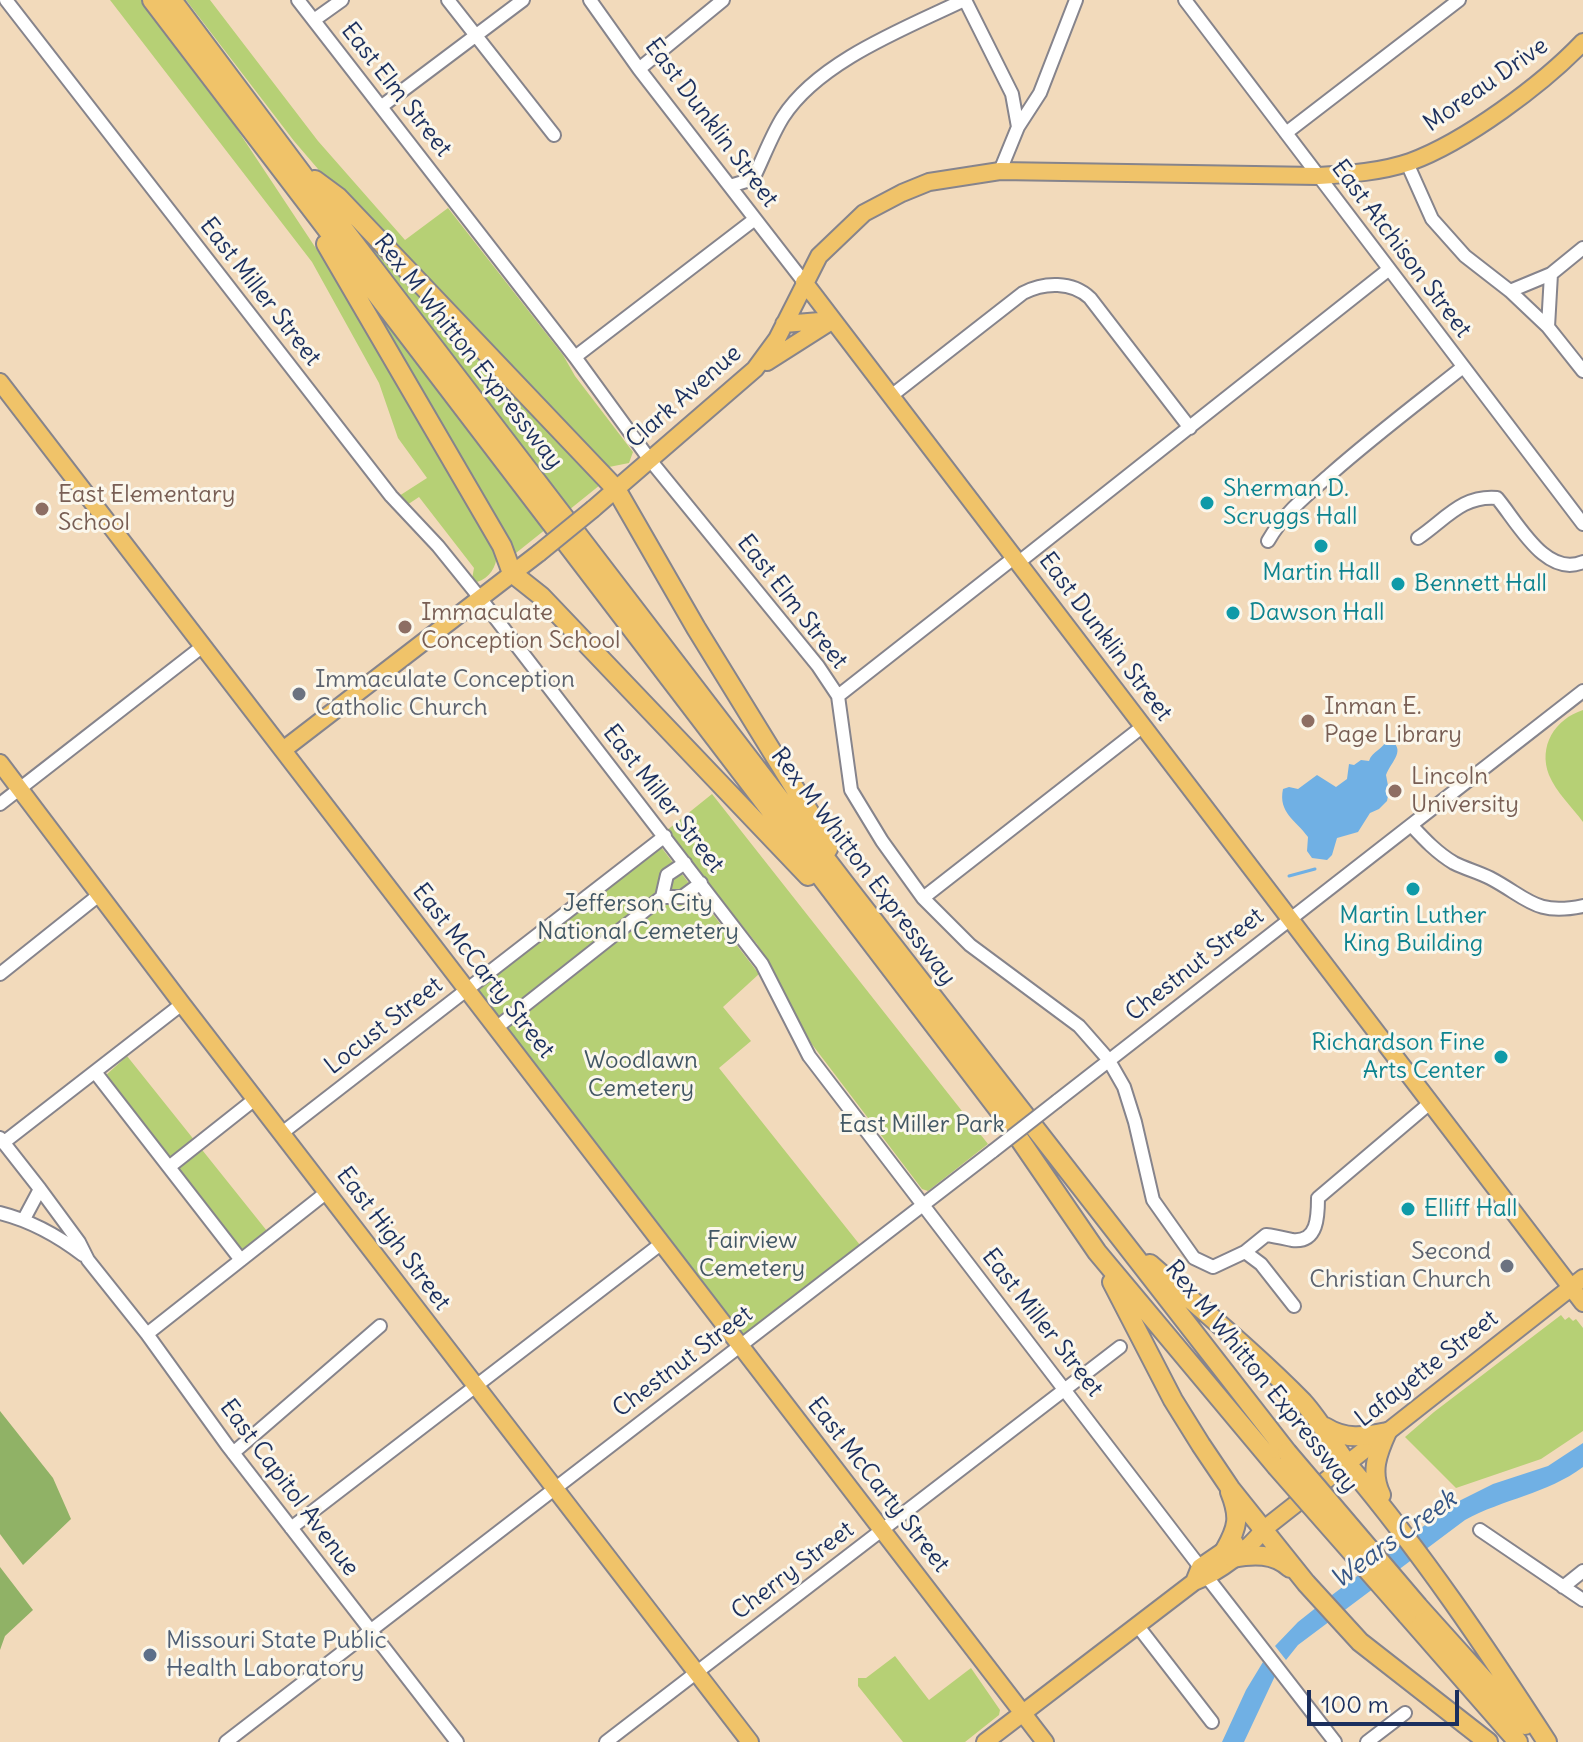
<!DOCTYPE html>
<style>
body{margin:0}
#map{position:relative;width:1583px;height:1742px;overflow:hidden;background:#f2dabb;font-family:Delius,sans-serif}
canvas{display:block}
.scale{position:absolute;left:1307px;top:1690px;width:152px;height:36px;box-sizing:border-box;border:4px solid #1b2f5e;border-top:0;padding-left:10px;font-size:24px;line-height:28px;white-space:nowrap;color:#1b2f5e;-webkit-text-stroke:6px #fbf7ec;paint-order:stroke}
</style>
<div id="map">
<canvas width="1583" height="1742"></canvas>
<div class="scale">100 m</div>
</div>
<script>
const c = document.querySelector('canvas').getContext('2d');
c.lineJoin = 'round';
function fillPath(path, color) { c.fillStyle = color; c.fill(path, 'evenodd'); }
function stroke(path, color, width, dash) { c.strokeStyle = color; c.lineWidth = width; c.lineCap = dash ? 'butt' : 'round'; c.setLineDash(dash || []); c.stroke(path); }
function label(font, color, halo, rows, align = 'center') {
  c.font = font + ' Delius,sans-serif'; c.lineWidth = 6; c.setLineDash([]); c.textBaseline = 'middle'; c.strokeStyle = halo; c.fillStyle = color; for (const [text, x, y, turn = 0] of rows) {
    c.save(); c.translate(x, y); c.rotate((+turn || 0) * Math.PI / 180); c.textAlign = isNaN(turn) ? turn : align; if (halo) c.strokeText(text, 0, 0); c.fillText(text, 0, 0); c.restore();
  }
}
const green = new Path2D(`
 M110,0H143L225,111L325,262L497,555C496,567 490,578 477,582L472,579L474,568L419,497L407,505L399,496L427,478L398,438L379,383L312,262Z
 M186,0H210L318,141L405,240L448,208L563,355L575,376L633,452L629,463L609,467L598,463L354,211L294,141Z
 M350,221L600,481V485L569,510L353,228Z
 M351,273L546,529L516,553L509,549Z
 M1583,710V822C1572,807 1556,792 1549,775C1538,746 1555,719 1583,710Z
 M712,794L988,1144L928,1191L922,1189L811,1043L757,944L666,831Z
 M661,847L759,974L723,1007L751,1041L719,1068L860,1245L746,1334H740L479,994V989Z
 M127,1056L267,1231L244,1250H240L105,1076Z
 M1561,1315L1565,1320L1569,1317L1573,1321L1576,1319L1583,1328V1431L1541,1459L1456,1488L1405,1437L1434,1412Z
 M895,1656L929,1700L971,1668L1000,1710L999,1715L965,1742H903L858,1686V1678H866Z`);
const forest = new Path2D(`
 M0,1411L53,1478L71,1519L23,1565L0,1534Z
 M0,1567L33,1610L5,1636L0,1650Z`);
const water = new Path2D(`
 M1388,738C1408,750 1391,761 1386,775L1389,791L1387,801L1379,809L1370,813L1358,832L1337,838L1332,855L1327,860L1312,858L1307,851L1308,837C1296,820 1278,813 1283,789L1289,787L1298,789L1317,775L1336,787L1347,779L1349,764L1354,765L1361,760L1369,761C1372,751 1384,749 1388,738Z
 M1583,1443V1467C1547,1494 1503,1499 1465,1520L1298,1645L1286,1660L1275,1646L1298,1622L1332,1595L1453,1504L1493,1484L1548,1466Z
 M1263,1662L1275,1676L1244,1742H1222L1246,1690Z`);
const stream = new Path2D(`
 M1289,876L1315,869`);
const minor = new Path2D(`
 M6,0L391,496L438,546L480,598L762,964L809,1056L1200,1567
 M298,0L575,357L650,460L818,666L838,696L851,790L882,841L923,898L970,945L1079,1026L1108,1059L1124,1087L1135,1122L1153,1200L1194,1258L1213,1267L1245,1252L1261,1264L1294,1306
 M448,0L554,135
 M590,0L639,69L804,282
 M965,0L1012,94L1018,127
 M1185,0L1583,524
 M314,20L342,0
 M639,69L723,0
 M382,106L523,0
 M1286,133L1459,0
 M1407,163L1432,219L1465,256L1510,291L1548,327L1583,371
 M1000,171L1018,127L1040,93L1076,0
 M730,186L753,179C763,159 771,136 783,117C819,61 906,28 964,0
 M1510,291L1551,274L1583,248
 M1548,327L1551,274
 M575,357L755,219
 M891,396L1023,293C1044,282 1072,281 1090,298L1190,428
 M1418,538C1446,519 1462,495 1497,498C1518,523 1546,578 1583,562
 M1268,541C1284,513 1308,494 1332,473C1374,436 1419,402 1463,367
 M1019,562L1388,270
 M838,696L1015,557
 M0,804L203,646
 M1411,825C1424,839 1437,853 1454,863C1466,869 1478,872 1490,878C1528,898 1535,916 1583,906
 M662,897L667,875L685,863
 M923,898L1142,727
 M0,974L99,895
 M496,1028L662,897H682L701,883
 M95,1072L241,1260
 M1057,1101L1583,691
 M282,1133L665,836
 M0,1138L40,1189L24,1219
 M3,1143L182,1004
 M169,1167L255,1099
 M40,1189L79,1242L88,1260L147,1334L227,1445L457,1742
 M0,1213C32,1221 57,1235 83,1255
 M1245,1252L1266,1235C1275,1236 1283,1238 1292,1240C1318,1243 1318,1216 1318,1198L1430,1103
 M147,1334L327,1192
 M233,1453L380,1326
 M291,1528L662,1243
 M1480,1530L1583,1600
 M1207,1577L1335,1742
 M1563,1587L1583,1571
 M1137,1625L1212,1722
 M226,1742L993,1151
 M606,1742L1120,1347
 M1367,1742L1405,1713`);
const major = new Path2D(`
 M804,282L1583,1303
 M784,324L832,320
 M767,362L833,320
 M0,382L1045,1742
 M593,509L755,369L777,339L819,256L864,213L902,193L929,182L1000,171L1318,176C1349,174 1381,172 1410,162C1465,142 1543,84 1583,42
 M283,750L539,553
 M0,763L182,1004L750,1742
 M1194,1582L1200,1567L1235,1543
 M985,1742L1194,1582C1220,1572 1247,1551 1264,1529L1583,1278`);
const highway = new Path2D(`
 M152,0L1005,1118L1097,1252L1276,1466
 M172,0L339,223L845,884L1287,1452
 M315,180L338,197L616,489L696,628L816,823L828,849
 M326,244L502,546L512,573L541,596L808,876
 M1150,1264C1201,1309 1255,1353 1303,1402C1321,1422 1333,1445 1349,1466C1422,1553 1485,1646 1547,1742
 M1112,1282L1173,1400L1201,1445L1230,1488L1306,1583L1360,1642L1488,1742
 M1325,1427C1346,1440 1363,1437 1387,1432
 M1381,1495C1370,1472 1377,1454 1387,1432
 M1225,1550C1238,1527 1240,1517 1230,1492
 M1233,1558C1253,1554 1274,1553 1290,1568
 M1418,1606L1525,1725
 M1407,1615L1518,1742`);
const minorBridge = new Path2D(`
 M993,1151L1057,1101`);
const majorBridge = new Path2D(`
 M539,553L593,509`);
const highwayBridge = new Path2D(`
 M1287,1452L1418,1606
 M1276,1466L1407,1615`);
const markers = [
 [1207,503,8,"#0f9aa8"],
 [42,509,8,"#8d6e63"],
 [1321,546,8,"#0f9aa8"],
 [1398,584,8,"#0f9aa8"],
 [1233,613,8,"#0f9aa8"],
 [405,627,8,"#8d6e63"],
 [299,694,8,"#6b7280"],
 [1308,721,8,"#8d6e63"],
 [1395,791,8,"#8d6e63"],
 [1413,889,8,"#0f9aa8"],
 [1501,1057,8,"#0f9aa8"],
 [1408,1209,8,"#0f9aa8"],
 [1507,1266,8,"#6b7280"],
 [150,1655,8,"#5c6f8a"]
];
const streetNames = [
 ["Moreau Drive",1486,85,-35],
 ["East Elm Street",396,90,52],
 ["East Dunklin Street",711,123,53],
 ["East Atchison Street",1401,249,53],
 ["East Miller Street",260,292,52],
 ["Rex M Whitton Expressway",468,352,52],
 ["Clark Avenue",684,397,-41],
 ["East Elm Street",792,602,52],
 ["East Dunklin Street",1105,637,53],
 ["East Miller Street",663,799,52],
 ["Rex M Whitton Expressway",863,867,53],
 ["Chestnut Street",1195,965,-38],
 ["East McCarty Street",483,971,52],
 ["Locust Street",384,1026,-38],
 ["East High Street",393,1239,53],
 ["East Miller Street",1042,1323,52],
 ["Chestnut Street",683,1362,-37],
 ["Lafayette Street",1427,1369,-38],
 ["Rex M Whitton Expressway",1261,1377,51],
 ["East McCarty Street",878,1485,52],
 ["East Capitol Avenue",289,1488,53],
 ["Cherry Street",793,1571,-37]
];
const cultureNames = [
 ["Sherman D.",1223,489],
 ["Scruggs Hall",1223,517],
 ["Martin Hall",1321,573,"center"],
 ["Bennett Hall",1414,584],
 ["Dawson Hall",1249,613],
 ["Martin Luther",1413,916,"center"],
 ["King Building",1413,944,"center"],
 ["Richardson Fine",1485,1043,"right"],
 ["Arts Center",1485,1071,"right"],
 ["Elliff Hall",1424,1209]
];
const educationNames = [
 ["East Elementary",58,495],
 ["School",58,523],
 ["Immaculate",421,613],
 ["Conception School",421,641],
 ["Inman E.",1324,707],
 ["Page Library",1324,735],
 ["Lincoln",1411,777],
 ["University",1411,805]
];
const worshipNames = [
 ["Immaculate Conception",315,680],
 ["Catholic Church",315,708],
 ["Second",1491,1252,"right"],
 ["Christian Church",1491,1280,"right"]
];
const parkNames = [
 ["Jefferson City",638,904],
 ["National Cemetery",638,932],
 ["Woodlawn",641,1061],
 ["Cemetery",641,1089],
 ["East Miller Park",922,1125],
 ["Fairview",752,1241],
 ["Cemetery",752,1269]
];
const serviceNames = [
 ["Missouri State Public",166,1641],
 ["Health Laboratory",166,1669]
];
const waterNames = [
 ["Wears Creek",1394,1540,-36]
];
fillPath(green, '#b6d075');
fillPath(forest, '#90b266');
fillPath(water, '#70b0e4');
stroke(stream, '#70b0e4', 3);
stroke(minor, '#86848c', 16);
stroke(major, '#86848c', 20);
stroke(highway, '#86848c', 22);
stroke(minor, '#fff', 12);
stroke(major, '#f0c369', 16);
stroke(highway, '#f0c369', 18);
stroke(minorBridge, '#86848c', 16, []);
stroke(majorBridge, '#86848c', 20, []);
stroke(highwayBridge, '#86848c', 22, []);
stroke(minorBridge, '#fff', 12);
stroke(majorBridge, '#f0c369', 16);
stroke(highwayBridge, '#f0c369', 18);
for (const [x, y, r, color] of markers) { const dot = new Path2D(); dot.arc(x, y, r, 0, 2 * Math.PI); c.fillStyle = color; c.fill(dot); stroke(dot, '#fbf7ec', 3); }
label('24px', '#1b2f5e', '#fbf7ec', streetNames);
label('24px', '#0d838f', '#fbf7ec', cultureNames, 'left');
label('24px', '#785e54', '#fbf7ec', educationNames, 'left');
label('24px', '#5b616d', '#fbf7ec', worshipNames, 'left');
label('24px', '#425764', '#fbf7ec', parkNames);
label('24px', '#4e5e75', '#fbf7ec', serviceNames, 'left');
label('italic 26px', '#355686', '#fbf7ec', waterNames);
</script>
